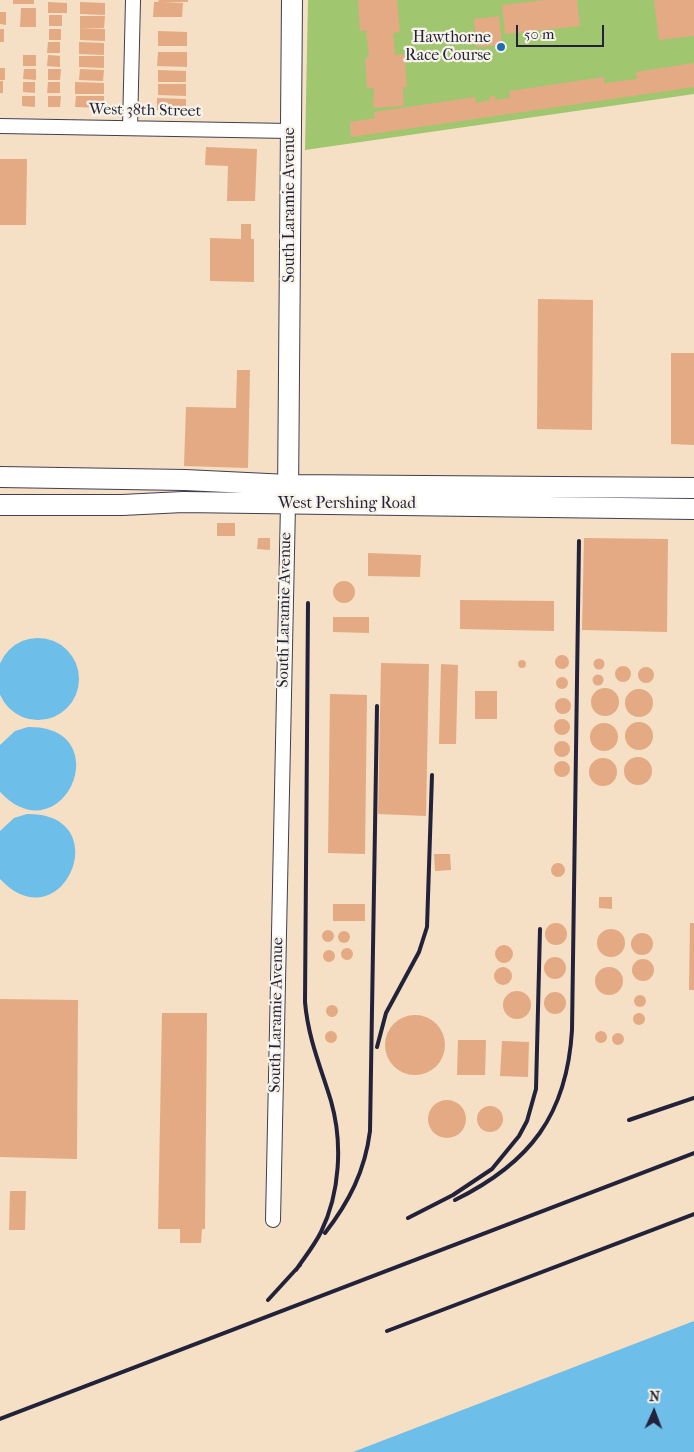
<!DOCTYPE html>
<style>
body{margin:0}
#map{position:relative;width:694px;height:1452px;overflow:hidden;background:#f5dfc5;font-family:"IM FELL French Canon",serif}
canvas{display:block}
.north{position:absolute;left:629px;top:1387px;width:50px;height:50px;-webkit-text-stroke:4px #f7f3e8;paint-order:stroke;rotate:2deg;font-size:14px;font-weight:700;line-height:20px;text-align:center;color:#22223b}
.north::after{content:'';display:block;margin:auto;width:18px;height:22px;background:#22223b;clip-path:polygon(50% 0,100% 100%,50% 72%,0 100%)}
.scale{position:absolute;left:516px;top:25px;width:88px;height:22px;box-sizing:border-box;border:2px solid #22223b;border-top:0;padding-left:6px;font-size:15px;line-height:18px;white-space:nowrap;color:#22223b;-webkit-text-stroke:4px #f7f3e8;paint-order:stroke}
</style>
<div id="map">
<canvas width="694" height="1452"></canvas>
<div class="north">N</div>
<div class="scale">50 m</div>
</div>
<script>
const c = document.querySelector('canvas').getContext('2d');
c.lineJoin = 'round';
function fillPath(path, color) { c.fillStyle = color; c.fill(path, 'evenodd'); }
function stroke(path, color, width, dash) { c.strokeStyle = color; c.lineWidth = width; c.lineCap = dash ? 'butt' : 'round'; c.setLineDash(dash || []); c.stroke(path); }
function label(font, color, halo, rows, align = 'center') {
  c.font = font + ' "IM FELL French Canon",serif'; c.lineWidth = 4.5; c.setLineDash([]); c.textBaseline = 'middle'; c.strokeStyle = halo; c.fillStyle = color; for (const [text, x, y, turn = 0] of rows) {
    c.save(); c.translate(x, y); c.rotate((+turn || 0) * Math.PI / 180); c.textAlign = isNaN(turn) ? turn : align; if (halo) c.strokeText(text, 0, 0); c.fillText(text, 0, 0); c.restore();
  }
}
const green = new Path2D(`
 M308,0H694V94L305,150Z`);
const water = new Path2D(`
 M-3 679a41 41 0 1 1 82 0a41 41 0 1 1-82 0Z
 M28,727C120,726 63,858 0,792V745L15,731Z
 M27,814C119,813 62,945 0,879V831L14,818Z
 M694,1321V1452H353Z`);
const building = new Path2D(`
 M13,0H34V4H13Z
 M159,0H188V2H164L183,3L182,17H153L154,2H158Z
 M358,0H397L400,32L393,33L395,55L404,54L407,87H403L404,106L373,108L374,88H367L365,58L369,57L366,30L360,31Z
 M545,0H577L580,26L505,34L502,5Z
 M654,0H694V36L659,40Z
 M48,2L67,3V13H48Z
 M80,2L105,3V15L80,14Z
 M21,8H36V27H20Z
 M0,12H6V25L0,24Z
 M49,15H62V26H49Z
 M80,16H105L104,28H80Z
 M499,16L502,45L476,47L474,19Z
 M80,28L105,29V41L80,40Z
 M0,29H4V42H0Z
 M49,29H61V40H49Z
 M158,31L187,32V46H158Z
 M48,42H60V53H47Z
 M79,42L104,43V55L79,54Z
 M158,52H187V67L157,66Z
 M23,55H36V66H23Z
 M48,55L60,56V67L47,66Z
 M79,56H104V68L79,67Z
 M694,63V87L351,137L350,122L375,118L374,112L475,97L476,103L490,100V96H495V100L510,98L509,91L604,77V83L637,79L636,72Z
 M0,68H5V80H0Z
 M24,69H36V80L23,79Z
 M48,69H61L60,80H48Z
 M80,69L104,70L103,81L79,80Z
 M158,70L186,71V82H158Z
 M0,81H3V93H0Z
 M23,82H35V93L23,92Z
 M48,82H60V93H47Z
 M75,82L104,83V94H75Z
 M158,84H186V96L158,95Z
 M22,96H35V107L22,106Z
 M48,96H61L60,107H48Z
 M76,96H104V108L75,107Z
 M157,98L186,99V110H157Z
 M206,147L257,149L255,201H227L228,166L205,165Z
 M0,159H27L26,225H0Z
 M241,224H251V239H254V282L210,281V238L241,239Z
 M538,299L593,300L592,430L537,429Z
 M671,353H694V445L671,444Z
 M237,370H250L248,468L184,466L186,407L236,408Z
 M217,523H235V536H217Z
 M258,538H270V550L257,549Z
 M584,538L668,539L667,632L582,630Z
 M368,553L421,555L420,577L368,576Z
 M333 592a11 11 0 1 1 22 0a11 11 0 1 1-22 0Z
 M460,600L554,601V631L460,629Z
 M333,617H369V633L333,632Z
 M555 662a7 7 0 1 1 14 0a7 7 0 1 1-14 0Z
 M593.5 664a5.5 5.5 0 1 1 11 0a5.5 5.5 0 1 1-11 0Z
 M518 664a4 4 0 1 1 8 0a4 4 0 1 1-8 0Z
 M381,663L429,664L426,816L378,814Z
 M441,664L458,665L456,744H439Z
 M615 674a8 8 0 1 1 16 0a8 8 0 1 1-16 0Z
 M638 675a8 8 0 1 1 16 0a8 8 0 1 1-16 0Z
 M592.5 680a5.5 5.5 0 1 1 11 0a5.5 5.5 0 1 1-11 0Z
 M556 683a6 6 0 1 1 12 0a6 6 0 1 1-12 0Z
 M591 702a14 14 0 1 1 28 0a14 14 0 1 1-28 0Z
 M625 703a14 14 0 1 1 28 0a14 14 0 1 1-28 0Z
 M475,691H497V719H475Z
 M330,694L367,695L365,854L328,853Z
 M555 706a8 8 0 1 1 16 0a8 8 0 1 1-16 0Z
 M554 727a8 8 0 1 1 16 0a8 8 0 1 1-16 0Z
 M625 736a14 14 0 1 1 28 0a14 14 0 1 1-28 0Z
 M590 737a14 14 0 1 1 28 0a14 14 0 1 1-28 0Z
 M554 749a8 8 0 1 1 16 0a8 8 0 1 1-16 0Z
 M624 771a14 14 0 1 1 28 0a14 14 0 1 1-28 0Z
 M589 772a14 14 0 1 1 28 0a14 14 0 1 1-28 0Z
 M554 769a8 8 0 1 1 16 0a8 8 0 1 1-16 0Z
 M434,854H450L451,870L435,871Z
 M551 870a7 7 0 1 1 14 0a7 7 0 1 1-14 0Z
 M599,897H612V909L599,908Z
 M333,904H365V921H333Z
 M690,923H694V990H689Z
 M545 934a11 11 0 1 1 22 0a11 11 0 1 1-22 0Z
 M597 943a14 14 0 1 1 28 0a14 14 0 1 1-28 0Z
 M322 936a6 6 0 1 1 12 0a6 6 0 1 1-12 0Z
 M338 937a6 6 0 1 1 12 0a6 6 0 1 1-12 0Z
 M631 944a11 11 0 1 1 22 0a11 11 0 1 1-22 0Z
 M495 954a9 9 0 1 1 18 0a9 9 0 1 1-18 0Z
 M341 954a6 6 0 1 1 12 0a6 6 0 1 1-12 0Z
 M323 956a6 6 0 1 1 12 0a6 6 0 1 1-12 0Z
 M544 968a11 11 0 1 1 22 0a11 11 0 1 1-22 0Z
 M632 970a11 11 0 1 1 22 0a11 11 0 1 1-22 0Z
 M494 976a9 9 0 1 1 18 0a9 9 0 1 1-18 0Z
 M595 981a14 14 0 1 1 28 0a14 14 0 1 1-28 0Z
 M503 1005a14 14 0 1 1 28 0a14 14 0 1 1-28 0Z
 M544 1003a11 11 0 1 1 22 0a11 11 0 1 1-22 0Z
 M634 1001a6 6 0 1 1 12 0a6 6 0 1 1-12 0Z
 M0,999L78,1000L77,1159L0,1157Z
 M326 1011a6 6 0 1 1 12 0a6 6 0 1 1-12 0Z
 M633 1019a6 6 0 1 1 12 0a6 6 0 1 1-12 0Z
 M162,1013H207L205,1229H202L201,1243H180V1229H158Z
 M385 1045a30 30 0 1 1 60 0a30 30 0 1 1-60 0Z
 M325 1037a6 6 0 1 1 12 0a6 6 0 1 1-12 0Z
 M595 1037a6 6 0 1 1 12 0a6 6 0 1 1-12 0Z
 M612 1039a6 6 0 1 1 12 0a6 6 0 1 1-12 0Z
 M458,1040H486L485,1075H457Z
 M502,1041L529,1042L528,1077L500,1076Z
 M428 1119a19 19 0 1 1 38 0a19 19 0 1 1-38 0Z
 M477 1119a13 13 0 1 1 26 0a13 13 0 1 1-26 0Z
 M10,1191H26L25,1230H9Z`);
const street = new Path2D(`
 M0,126L290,131
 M130,128L133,0
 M273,1220L288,504`);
const secondary = new Path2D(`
 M0,477L185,480L288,485L694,488
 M288,497L292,0
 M0,505H122L183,502L694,509`);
const rail = new Path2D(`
 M377,1047L386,1013L419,952L427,927L432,775
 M629,1120L694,1098
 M455,1200C530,1163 567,1115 572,1030L579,541
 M408,1218L453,1195L492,1169L519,1136L527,1121L536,1089L540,929
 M325,1233C349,1202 365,1171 370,1131L377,706
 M296,1270C304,1258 314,1246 321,1232C340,1193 343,1143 331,1101C321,1068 308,1038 305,1002L308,603
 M268,1300L300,1265
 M387,1331L694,1214
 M0,1419L694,1153`);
const markers = [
 [501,47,5,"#1f6fb2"]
];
const poiNames = [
 ["Hawthorne",491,38],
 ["Race Course",491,56]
];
const streetNames = [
 ["West 38th Street",145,111,1],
 ["South Laramie Avenue",290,205,-90],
 ["West Pershing Road",347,504],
 ["South Laramie Avenue",285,610,-89],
 ["South Laramie Avenue",277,1015,-89]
];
fillPath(green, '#a0c670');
fillPath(water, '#6dbee8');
fillPath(building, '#e4aa84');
stroke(street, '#423e50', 16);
stroke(secondary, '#423e50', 22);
stroke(street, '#fff', 14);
stroke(secondary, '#fff', 20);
stroke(rail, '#22223b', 4);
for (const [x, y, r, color] of markers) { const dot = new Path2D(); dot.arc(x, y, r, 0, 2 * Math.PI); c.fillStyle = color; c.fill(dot); stroke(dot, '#f7f3e8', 2); }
label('16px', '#22223b', '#f7f3e8', poiNames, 'right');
label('16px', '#22223b', '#f7f3e8', streetNames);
</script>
